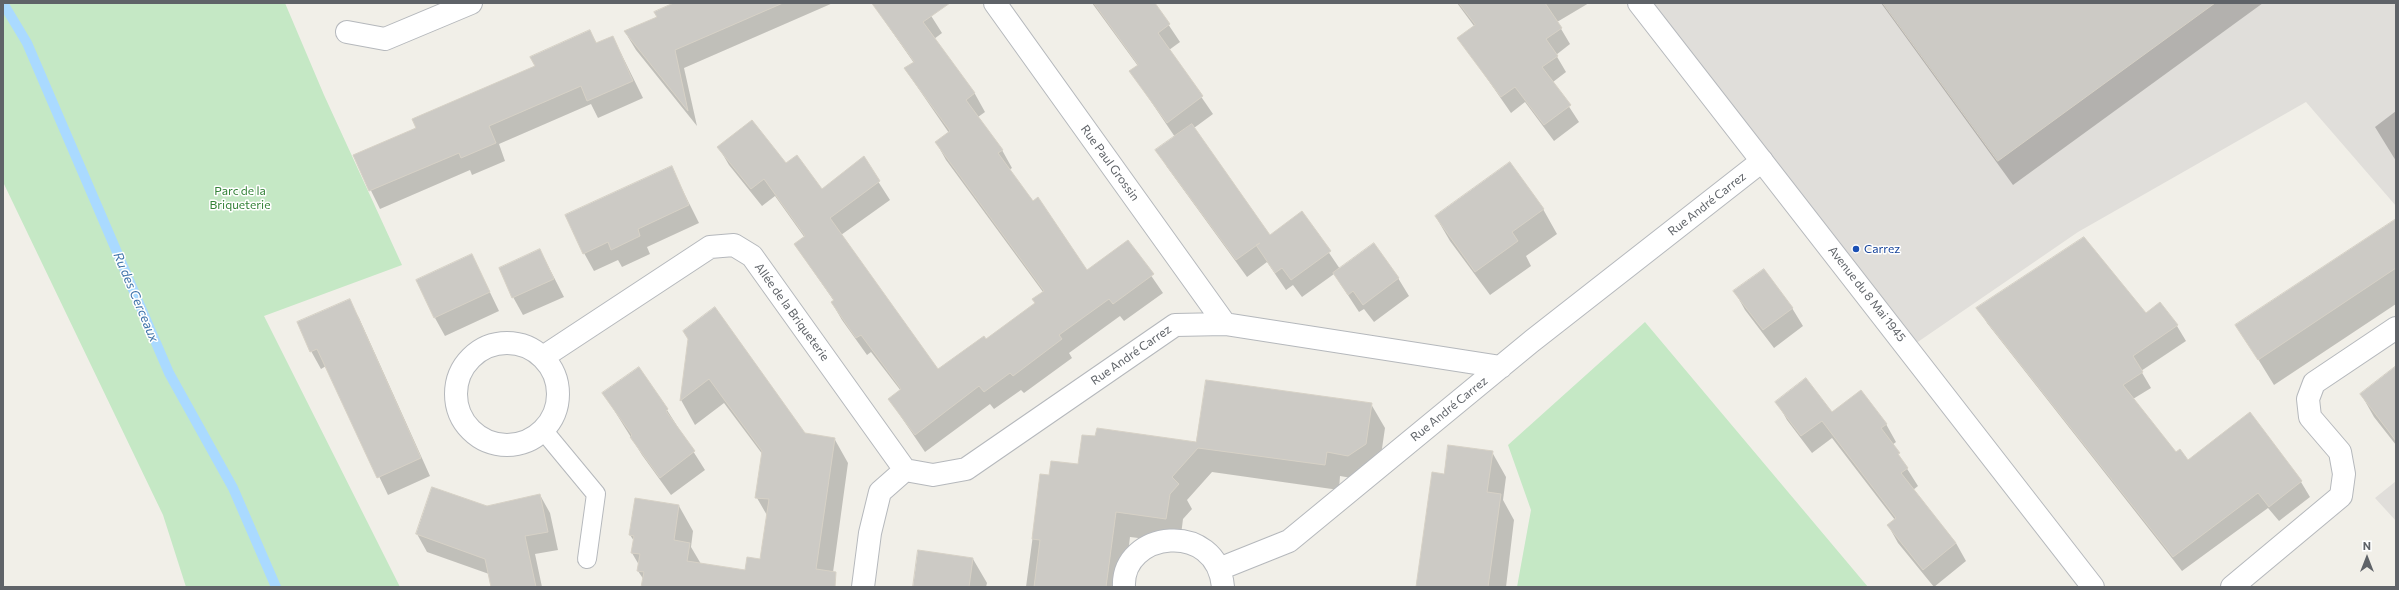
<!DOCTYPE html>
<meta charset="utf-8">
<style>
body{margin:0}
#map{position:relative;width:2399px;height:590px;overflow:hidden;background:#f1efe8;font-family:Commissioner,sans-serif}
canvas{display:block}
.frame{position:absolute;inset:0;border:4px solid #5f6368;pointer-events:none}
.north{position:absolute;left:2347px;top:538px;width:40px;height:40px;-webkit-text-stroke:3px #fff;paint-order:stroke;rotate:0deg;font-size:11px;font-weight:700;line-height:16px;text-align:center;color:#5f6368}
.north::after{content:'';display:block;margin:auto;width:14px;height:18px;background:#5f6368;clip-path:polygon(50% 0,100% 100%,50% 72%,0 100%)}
</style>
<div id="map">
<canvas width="2399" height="590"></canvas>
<div class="frame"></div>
<div class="north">N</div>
</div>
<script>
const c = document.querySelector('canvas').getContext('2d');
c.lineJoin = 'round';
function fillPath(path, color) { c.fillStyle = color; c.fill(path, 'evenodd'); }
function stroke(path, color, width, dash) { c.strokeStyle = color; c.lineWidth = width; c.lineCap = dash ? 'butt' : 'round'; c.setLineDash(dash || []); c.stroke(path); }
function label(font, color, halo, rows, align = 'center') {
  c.font = font + ' Commissioner,sans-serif'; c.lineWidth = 3; c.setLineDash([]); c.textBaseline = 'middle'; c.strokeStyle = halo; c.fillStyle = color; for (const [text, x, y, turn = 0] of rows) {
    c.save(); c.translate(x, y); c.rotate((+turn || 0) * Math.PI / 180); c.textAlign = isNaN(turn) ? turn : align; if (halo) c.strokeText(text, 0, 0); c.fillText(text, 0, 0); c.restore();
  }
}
const industrial = new Path2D(`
 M1639,3H2396V206L2306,102L2078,232L1909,348Z
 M2396,481V521L2375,498Z`);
const green = new Path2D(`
 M3,3H285L324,95L402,265L264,316L400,587H186L163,515L3,182Z
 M1645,322L1868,587H1517L1531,510L1508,445Z`);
const shadow = new Path2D(`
 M677,3H833L684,68L697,126L636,50L625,32L658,17Z
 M872,3H923L942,33L934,39L975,94L985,112L978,117L1002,150L1012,168L1009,170L1087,271L1128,242L1163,293L1124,321L1120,316L1069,353L1072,358L1024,393L1021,390L994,409L990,404L925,452L889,399L901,391L871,352L867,355L842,320L832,303L834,301L795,245L805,238L775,196L762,206L729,165L719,148L786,164L822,190L863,158L890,200L841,235L938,371L986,340L1036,304L1043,292L946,160L936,142L949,133L905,69L914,63Z
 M1092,3H1154L1180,42L1169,50L1213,114L1194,128L1270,236L1302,213L1340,269L1398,278L1409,296L1374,322L1364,309L1359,312L1334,274L1302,297L1293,285L1286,290L1267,262L1247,277L1167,167L1157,150L1175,137L1131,72L1138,66Z
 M1457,3H1589L1557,22L1570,44L1556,55L1566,72L1553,82L1579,122L1554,141L1525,102L1511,113L1459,38L1474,26Z
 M1881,3H2263L2013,185Z
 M590,31L597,44L613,37L643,98L598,118L591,104L499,144L505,161L472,175L470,170L380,209L354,156L417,129L536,67Z
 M2396,111V161L2375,127Z
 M673,171L699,223L647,247L650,254L622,267L618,260L594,271L584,253Z
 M1543,209L1557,234L1526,256L1531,266L1490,295L1450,241L1436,217Z
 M2396,221V304L2274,385L2237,325Z
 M540,250L564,297L523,315L513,297Z
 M472,255L499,311L445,336L435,318Z
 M1735,292L1792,308L1803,326L1774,348L1745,310Z
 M349,301L359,318L430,476L388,495L326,366L321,369L311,351Z
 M1978,308L2146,314L2177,326L2186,341L2141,371L2151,388L2133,399L2176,454L2188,461L2250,413L2301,482L2310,497L2279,521L2268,508L2182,571L1987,323Z
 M689,340L804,434L834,438L848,463L831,587H642L644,580L638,571L639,565L632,553L634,541L630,535L679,506L693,531L691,547L701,564L746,571L761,560L768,517L757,498L763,455L724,403L695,425L681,400Z
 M2396,374V445L2374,417L2361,394Z
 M604,394L667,410L705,470L671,495L642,455Z
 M1777,402L1886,424L1896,442L1892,445L1918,486L1913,490L1956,543L1966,561L1934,587L1898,543L1888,525L1895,520L1832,438L1812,453L1787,420Z
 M1371,404L1385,428L1379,469L1363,480L1340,476L1339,490L1212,472L1187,500L1192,509L1183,519L1180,543L1130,537L1124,587H1026L1041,475L1050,476L1079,465L1197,443Z
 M1492,452L1506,477L1503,500L1514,520L1506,587H1417L1445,475Z
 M432,488L487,507L540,495L550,513L558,550L535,554L542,587H492L489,574L427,552L417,534Z
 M973,559L987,583L986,587H914Z`);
const stream = new Path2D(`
 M3,3L27,43L169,373L233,488L276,587`);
const building = new Path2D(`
 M674,3H783L675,50L688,111L624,31L657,17L654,12Z
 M872,3H950L923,22L975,93L966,100L1003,150L998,153L1033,201L1038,197L1087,270L1128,240L1154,274L1113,304L1109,299L1059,335L1062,339L1013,376L1010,373L984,392L979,386L915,435L888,399L901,389L861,335L856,338L831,302L834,300L794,244L805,236L764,179L751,189L717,147L752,120L786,163L797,155L822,189L864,156L880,181L830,218L938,369L984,336L986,339L1035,303L1032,299L1044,291L935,142L950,131L904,68L914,62Z
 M1094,3H1155L1170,24L1158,33L1203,96L1167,123L1129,71L1138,65Z
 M1459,3H1545L1562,28L1546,39L1558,56L1542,67L1571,105L1544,125L1515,87L1501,97L1457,38L1475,25Z
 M1883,3H2215L1998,161Z
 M590,30L596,43L613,36L633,81L587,101L581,86L489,126L496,143L461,158L459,153L369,191L353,155L416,128L412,119L535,66L530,57Z
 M1192,124L1270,235L1302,211L1331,251L1291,280L1282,268L1275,273L1256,245L1260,243L1236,260L1155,150Z
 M1510,162L1544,209L1512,232L1518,241L1475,272L1435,216Z
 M672,166L689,205L638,229L640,236L611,250L608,242L583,254L565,215Z
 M2396,219V268L2258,360L2235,325Z
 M2084,237L2146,313L2160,302L2178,325L2133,356L2143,372L2123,385L2176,452L2180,449L2188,460L2250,412L2302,481L2269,507L2258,493L2173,557L1976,308Z
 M1374,243L1399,278L1363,305L1353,291L1348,295L1333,273Z
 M540,249L554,279L512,298L499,268Z
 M472,254L490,292L434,318L416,280Z
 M1764,269L1793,308L1763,330L1733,291Z
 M350,299L421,458L377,478L317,349L310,352L297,322Z
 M715,307L805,433L835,438L816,569L836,572L835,587H641L644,572L637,571L640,554L631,553L634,536L629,535L635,498L679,505L674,540L690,543L687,561L745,570L747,557L760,559L769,499L755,498L762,451L709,379L680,401L688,339L683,331Z
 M2396,366V441L2360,394Z
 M639,367L668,409L666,411L695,451L660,478L630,437L632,435L602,393Z
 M1806,378L1832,412L1861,390L1887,424L1881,428L1900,453L1898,454L1908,468L1901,473L1956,543L1923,570L1887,525L1896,518L1822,421L1801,436L1775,402Z
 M1206,380L1372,403L1366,444L1348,456L1327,452L1325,465L1198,448L1172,477L1179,484L1170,494L1166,519L1116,512L1106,587H1034L1040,540L1032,539L1040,474L1049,475L1051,461L1078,464L1082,435L1095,436L1097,428L1196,442Z
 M1448,445L1493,451L1487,492L1501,494L1488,587H1416L1432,472L1444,474Z
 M432,487L487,506L540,494L548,532L525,536L536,587H491L485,559L416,534Z
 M918,550L973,558L969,587H913Z`);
const service = new Path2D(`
 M543,430L596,494L587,559`);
const minor = new Path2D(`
 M995,3L1225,324
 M347,32L385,39L471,3
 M456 394a51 51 0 1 1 102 0a51 51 0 1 1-102 0Z
 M543,357L710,247L734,245L752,256L905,470
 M905,470L933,475L966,469L1175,325L1225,324L1501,367
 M1219,569L1289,541L1532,341L1762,161
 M863,587L870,533L880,492L905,470
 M1124,587C1121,531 1217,519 1223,587
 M2232,587L2341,496L2344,474L2340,452L2310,417L2308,399L2314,383L2396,328`);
const tertiary = new Path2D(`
 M1639,3L2093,587`);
const markers = [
 [1856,249,4,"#1a4fb4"]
];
const streetNames = [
 ["Rue Paul Grossin",1110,163,54],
 ["Rue André Carrez",1707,204,-38],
 ["Avenue du 8 Mai 1945",1867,294,52],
 ["Allée de la Briqueterie",792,312,54],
 ["Rue André Carrez",1131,355,-35],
 ["Rue André Carrez",1449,409,-39]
];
const parkNames = [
 ["Parc de la",240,191],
 ["Briqueterie",240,205]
];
const transitNames = [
 ["Carrez",1864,249]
];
const waterNames = [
 ["Ru des Cerceaux",136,297,67]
];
fillPath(industrial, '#e0deda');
fillPath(green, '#c5e8c5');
fillPath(shadow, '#0003');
stroke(stream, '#aadaff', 10);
fillPath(building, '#cccac5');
stroke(building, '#d6d1c6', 1);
stroke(service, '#b5b8bc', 20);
stroke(minor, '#b5b8bc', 24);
stroke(tertiary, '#b5b8bc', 24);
stroke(service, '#fff', 18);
stroke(minor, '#fff', 22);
stroke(tertiary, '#fff', 22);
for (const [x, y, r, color] of markers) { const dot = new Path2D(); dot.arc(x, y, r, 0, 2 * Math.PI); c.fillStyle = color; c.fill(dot); stroke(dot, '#fff', 1.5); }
label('12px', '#5f6368', '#fff', streetNames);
label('12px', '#348238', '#fff', parkNames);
label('12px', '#164399', '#fff', transitNames, 'left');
label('italic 13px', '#4174aa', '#fff', waterNames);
</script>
